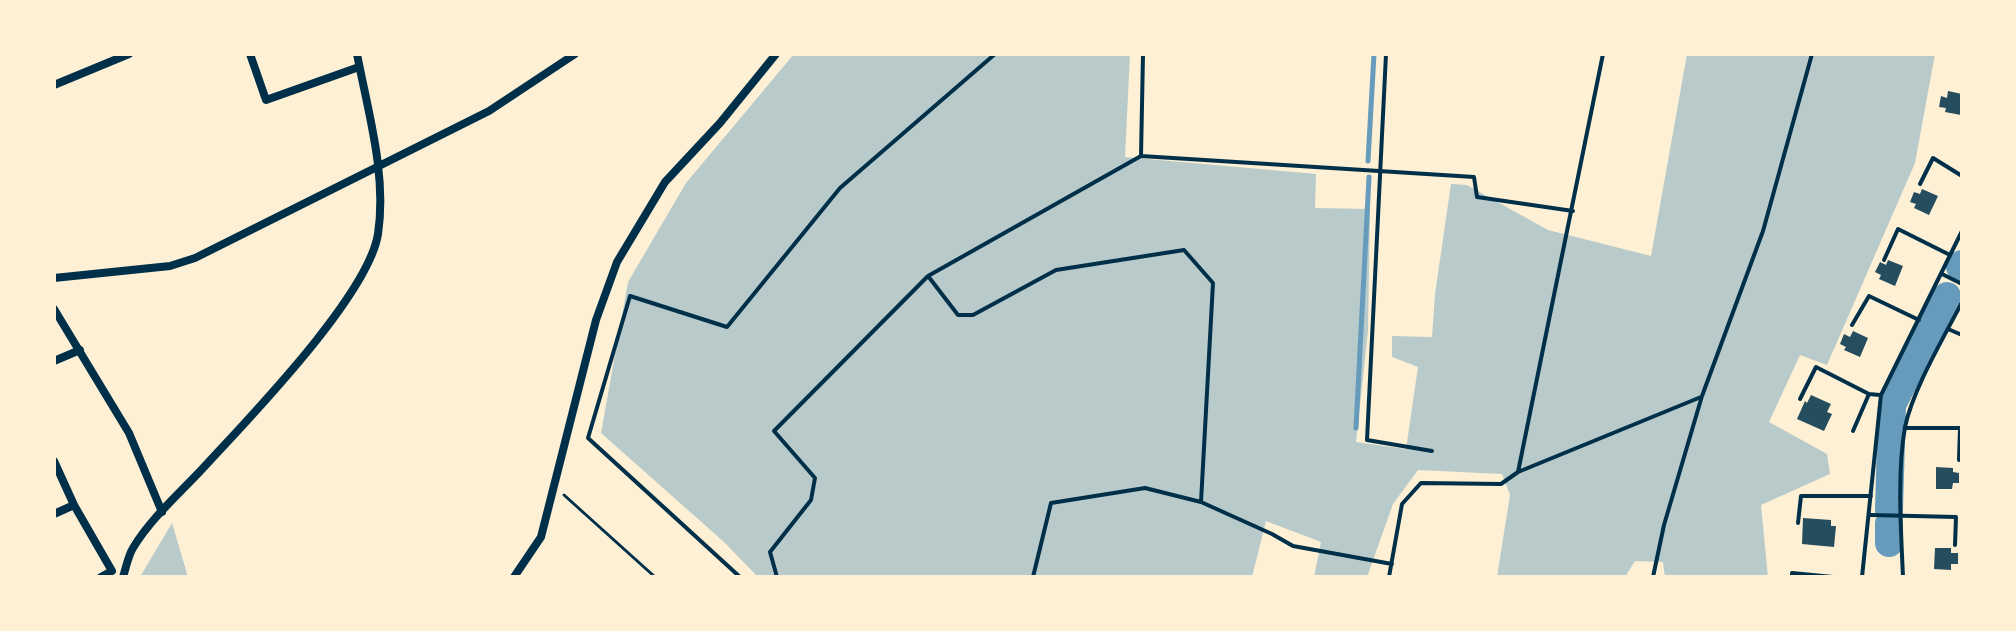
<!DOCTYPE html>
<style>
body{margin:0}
#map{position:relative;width:2016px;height:631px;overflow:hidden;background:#fdf0d5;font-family:Merriweather,serif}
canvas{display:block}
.frame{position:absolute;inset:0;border:56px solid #fdf0d5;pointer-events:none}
</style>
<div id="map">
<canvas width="2016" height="631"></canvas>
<div class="frame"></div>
</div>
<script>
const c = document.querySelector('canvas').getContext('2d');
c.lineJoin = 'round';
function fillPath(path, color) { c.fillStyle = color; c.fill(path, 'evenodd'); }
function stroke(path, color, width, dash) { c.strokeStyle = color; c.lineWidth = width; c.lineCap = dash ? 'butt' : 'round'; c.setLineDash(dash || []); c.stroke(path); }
const green = new Path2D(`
 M794,54H1130L1125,157L1316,174L1315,208L1370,209L1368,331L1356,442L1406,449L1418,367L1392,357V336L1432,337L1435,294L1451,184L1467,185L1548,230L1651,256L1687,54H1935L1915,163L1827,365L1800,355L1769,422L1827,454L1830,474L1761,505L1768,577H1665L1663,562L1635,561L1625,577H1497L1510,495L1502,474L1418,470L1393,504L1367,577H1314L1321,542L1266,521L1252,577H758L724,542L601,433L628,282L686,183Z
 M172,523L188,577H140Z`);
const stream = new Path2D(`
 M1368,161L1374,54
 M1356,428L1369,177`);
const river = new Path2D(`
 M1960,267L1962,264
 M1889,510L1892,405L1947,296
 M1889,524V543`);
const building = new Path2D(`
 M1948,91L1962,94L1961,115L1945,112L1946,108L1939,107L1941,96L1947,98Z
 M1922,189L1938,196L1929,215L1914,208L1916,204L1910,202L1914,192L1920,194Z
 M1888,260L1903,266L1895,286L1879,279L1881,275L1875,272L1880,262L1886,265Z
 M1853,331L1868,338L1860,357L1844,350L1846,347L1840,344L1844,334L1850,337Z
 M1811,395L1831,404L1827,412L1832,414L1824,431L1797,419L1805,401L1807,403Z
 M1936,467L1953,468V472L1959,473V483H1953L1952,489H1936Z
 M1803,518L1831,520V526H1836L1834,547L1802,544Z
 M1935,548H1951V553H1958V564H1951V570L1934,569Z`);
const path = new Path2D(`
 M564,495L655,577`);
const service = new Path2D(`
 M1386,54L1367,440L1432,451
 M1141,156L1143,54
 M1920,184L1933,158L1962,176
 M1884,260L1898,229L1950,255
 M1942,274L1962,284
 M928,276L958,315H973L1056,270L1184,250L1213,283L1201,502
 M1852,325L1869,296L1919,320
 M1948,329L1962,335
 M1800,399L1816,367L1869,394L1880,395
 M1905,428H1960L1959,460
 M1853,431L1869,394
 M1518,472L1701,397
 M1871,515L1956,517L1955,545
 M1798,523L1801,496H1871
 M740,577L588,438L630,296L727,327L840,188L995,54
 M777,577L770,552L811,500L815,478L774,431L928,276L1141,156L1474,177L1477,197L1573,211
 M1033,577L1051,503L1145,488L1201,502L1272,534L1293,546L1392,564
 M1389,577L1402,504L1421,483L1501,484L1518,472L1603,54
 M1653,577L1664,525L1702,396L1763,231L1812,54
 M1792,577V573L1833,577
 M1862,577L1881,395L1962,231
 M1903,577C1901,531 1897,472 1905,427C1913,389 1944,337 1962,302`);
const minor = new Path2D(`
 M250,54L266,100L359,67
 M54,85L129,54
 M54,278L170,266L195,258L489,111L575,54
 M54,309L129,433L162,512
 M54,361L80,350
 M54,461L74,505L112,571L101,577
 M54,514L74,505
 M123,577C126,568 128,556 133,548C151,518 181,492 205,466C249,418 368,296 378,234C387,175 368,112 357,54
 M514,577L541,537L596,320L617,262L665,182L720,123L776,54`);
fillPath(green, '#b9caca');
stroke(stream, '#669bbc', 5);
stroke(river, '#669bbc', 28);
fillPath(building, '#264d5e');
stroke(path, '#003049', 3);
stroke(service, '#003049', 4);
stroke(minor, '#003049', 8);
</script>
